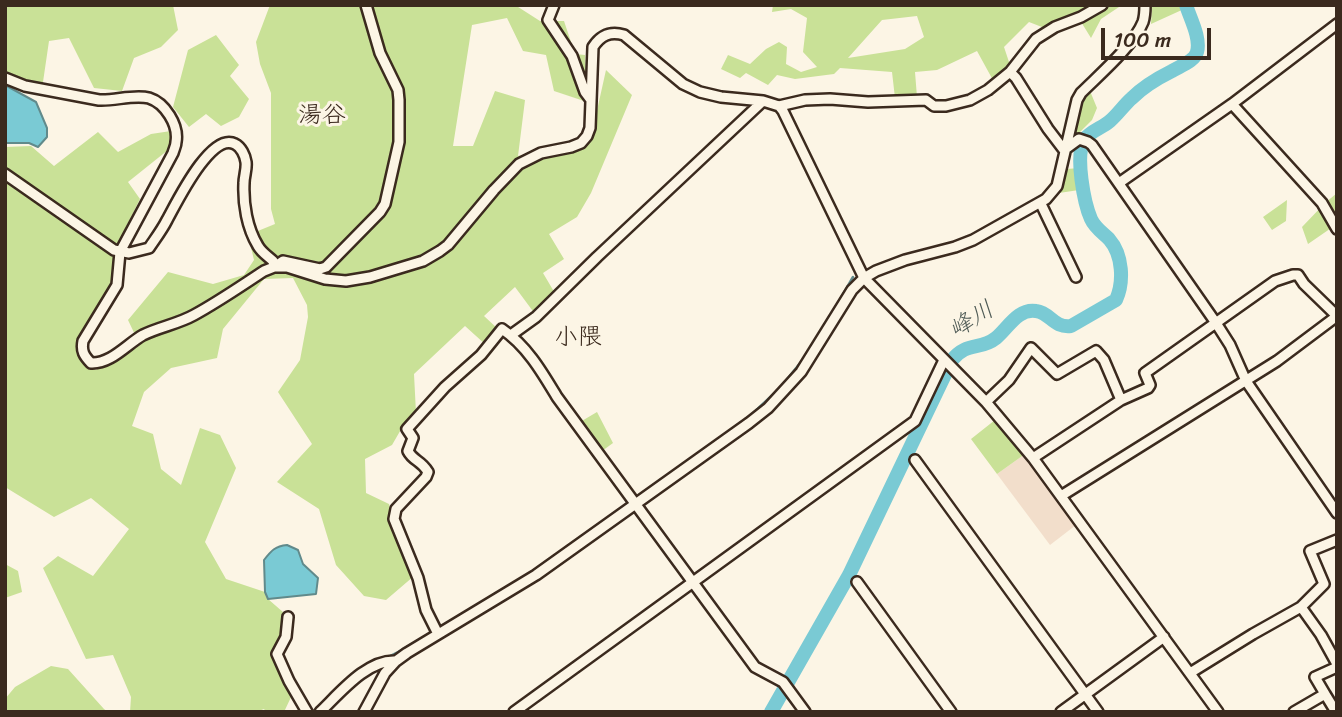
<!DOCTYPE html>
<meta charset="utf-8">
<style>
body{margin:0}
#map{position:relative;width:1342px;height:717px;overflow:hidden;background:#fcf5e5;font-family:Sriracha,sans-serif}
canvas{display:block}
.frame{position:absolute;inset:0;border:7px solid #3b2a1e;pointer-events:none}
.scale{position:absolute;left:1101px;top:28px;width:110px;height:32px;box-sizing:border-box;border:4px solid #3b2a1e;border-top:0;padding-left:9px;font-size:21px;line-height:24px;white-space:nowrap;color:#3b2a1e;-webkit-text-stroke:5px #fcf5e5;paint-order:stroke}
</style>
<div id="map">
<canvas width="1342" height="717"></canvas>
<div class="frame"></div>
<div class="scale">100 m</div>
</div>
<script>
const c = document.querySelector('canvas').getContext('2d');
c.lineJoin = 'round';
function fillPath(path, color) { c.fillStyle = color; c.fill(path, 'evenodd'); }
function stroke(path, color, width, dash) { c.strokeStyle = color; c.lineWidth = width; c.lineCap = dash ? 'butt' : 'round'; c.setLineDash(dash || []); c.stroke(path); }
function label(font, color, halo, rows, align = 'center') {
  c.font = font + ' Sriracha,"Klee One",sans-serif'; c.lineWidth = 6; c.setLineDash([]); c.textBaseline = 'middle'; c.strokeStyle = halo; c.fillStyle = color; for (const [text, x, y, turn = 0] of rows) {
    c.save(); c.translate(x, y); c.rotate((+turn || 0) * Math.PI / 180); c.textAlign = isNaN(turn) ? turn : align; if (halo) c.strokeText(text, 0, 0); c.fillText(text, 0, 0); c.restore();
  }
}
const built = new Path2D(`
 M1025,454L1076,525L1050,545L997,474Z`);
const green = new Path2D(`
 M5,5H173L178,30L161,47L134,58L122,91L94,88L69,38L49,41L43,82L24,89L5,80Z
 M270,5H515L540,21H564L575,54L585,55L587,102L554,91L546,55L523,51L507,18L472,25L453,146H473L495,91L525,100L518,156L590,142L606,70L632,95L591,193L577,217L549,234L564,259L543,273L556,295L535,314L515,287L484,316L498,329L486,345L465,326L414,374L416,413L403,426L392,445L365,459L366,493L389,504L397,535L414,576L386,600L364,596L336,565L319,509L277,482L312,444L278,392L300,360L308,317L307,305L293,278L264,279L223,329L217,358L171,368L144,392L132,426L153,434L161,469L181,485L200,428L220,435L236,468L205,542L226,579L265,592L268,599L291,619L276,658L292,695L284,712H266L264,709L256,712H130L131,697L113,655L86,659L43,568L58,556L93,576L129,529L91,498L54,517L5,487V147L31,146L54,166L98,132L118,152L151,134L171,131L173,146L128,182L140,199L116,247L114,281L77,344L82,360L96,370L138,341L128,320L168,272L213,284L244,275L254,260L248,235L275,224L271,209V93L260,64L256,42Z
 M773,5H1122L1101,19L1091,38L1078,17L1047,29L1029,22L1004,47L1010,65L994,82L977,51L937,70L915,72L917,97L895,98L892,72L840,68L834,74L795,79L777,75L768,85L746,73L740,78L721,69L728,55L750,64L766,49L779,42L787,47L786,64L801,72L817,67L803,52L807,18L791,9L772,12ZM917,16L924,37L905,49L848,58L882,20Z
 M1152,5H1183L1184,9L1151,24Z
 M216,35L239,65L230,76L249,99L239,117L221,126L206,114L189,127L173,107L188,50Z
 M1090,91L1097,108L1092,120L1071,141L1079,104Z
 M1079,168V190L1059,193L1067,169Z
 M1337,193V224L1308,244L1302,227L1325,203Z
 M1287,200L1286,221L1272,230L1263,217Z
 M597,412L613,443L598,454L575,425Z
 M995,420L1025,454L997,474L971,439Z
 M5,564L18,571L22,592L5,598Z
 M51,666L68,669L104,709L108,712H5V699L15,687Z`);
const water = new Path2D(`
 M5,85L36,102L47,128V137L38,147L29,143H5Z
 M287,545L298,550L303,564L318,578L316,594L268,599L265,592L264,560C271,551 275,546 287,545Z`);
const stream = new Path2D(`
 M827,322L853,277
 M729,431L751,415L780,388L805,357
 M635,498L724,435
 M537,569L630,502
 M440,627L531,573
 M386,658L398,652L432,632`);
const river = new Path2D(`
 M771,712L849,575L952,360C967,341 980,351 996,338C1008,328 1018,308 1036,311C1051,313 1053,328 1071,326L1116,300C1124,282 1123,255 1109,239C1103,233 1095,228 1091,219C1084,203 1075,156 1084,140C1090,131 1102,128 1110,121C1118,114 1124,105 1132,98C1144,86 1158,78 1172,71C1180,66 1195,61 1197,52C1201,38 1190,18 1186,5`);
const minor = new Path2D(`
 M554,5L548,20L572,56L585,92L591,100
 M1010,72L1016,78L1048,129L1064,150
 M5,78L25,86L99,100C115,101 134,94 149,98C165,103 179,125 176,142C176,146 174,149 173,153L120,252L117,285L83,341C81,351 84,356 91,363C111,364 127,344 143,335C159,327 178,324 194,315C218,302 241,286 264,271L274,267H287L325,279L346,281L370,277L423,261L440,251L448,245L494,190L519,164L541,153L571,147L581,143L587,136L590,128L593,47C601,35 610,31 624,35L683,84L700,92L721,97L763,101L779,106L805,100L830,99L868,102L926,100L934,106H946L970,100L988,90L1010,72L1036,39L1055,27L1081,17L1102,5
 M1232,104L1322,203L1337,229
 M779,106L783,111L864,278L986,402L1033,458L1218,712
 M1064,150L1079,139L1088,142L1092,145L1216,323L1230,345L1246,381L1337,513
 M5,174L114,250L129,253L149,248C155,239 162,230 167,220C176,204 211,131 235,144C241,147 245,155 246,162C247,169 244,176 244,183C243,204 247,228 258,246C262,253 268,256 273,261L274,267L283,261L320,269L326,267L380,212L385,204L399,142V100L398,90L380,53L366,5
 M1119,183L1232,104L1337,24
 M1041,204L1076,277
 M511,335L536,317L597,257L763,101
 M986,402L1009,380L1031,348L1057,374L1096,351L1104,360L1121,400
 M1033,458L1121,400L1148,388L1150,385L1145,373L1275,281L1293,275H1298L1304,284L1337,316L1277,361L1061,496
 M915,460L1098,712
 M857,582L951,712
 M1301,607L1321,635L1337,664
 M288,617L286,637L277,654L289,681L307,712
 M438,634L426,610L418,578L394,519L396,509L426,477L428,472C421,460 413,461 408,451L413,438L407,429L445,387L481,355L502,329C527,346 542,372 557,397L755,667L783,682L805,712
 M1190,673L1253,634L1301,607L1324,584L1310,551L1337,540
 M1325,694L1336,712
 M320,712C339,694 367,659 396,661
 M364,712L385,673L396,661L407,653L536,575L749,423L768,408L801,372L852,290L864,278L876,271L905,260L955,247L973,240L1046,199L1057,186L1077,100L1081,93C1099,75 1134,45 1143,22C1145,16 1145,11 1145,5
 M514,712L915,421L944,360
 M1061,712L1164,637
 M1294,712L1325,694L1315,677L1337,667`);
const neighbourhoodNames = [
 ["湯谷",322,116],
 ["小隈",578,338]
];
const waterNames = [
 ["峰川",972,321,-32]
];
fillPath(built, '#f2decb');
fillPath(green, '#c9e197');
fillPath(water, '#7acad4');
stroke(water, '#618a8b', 2);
stroke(stream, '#618a8b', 2.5);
stroke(river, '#7acad4', 14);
stroke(minor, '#3b2a1e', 14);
stroke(minor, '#fcf5e5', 9);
label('24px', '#3b2a1e', '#fcf5e5', neighbourhoodNames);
label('italic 24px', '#4e5a55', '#fcf5e5', waterNames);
</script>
